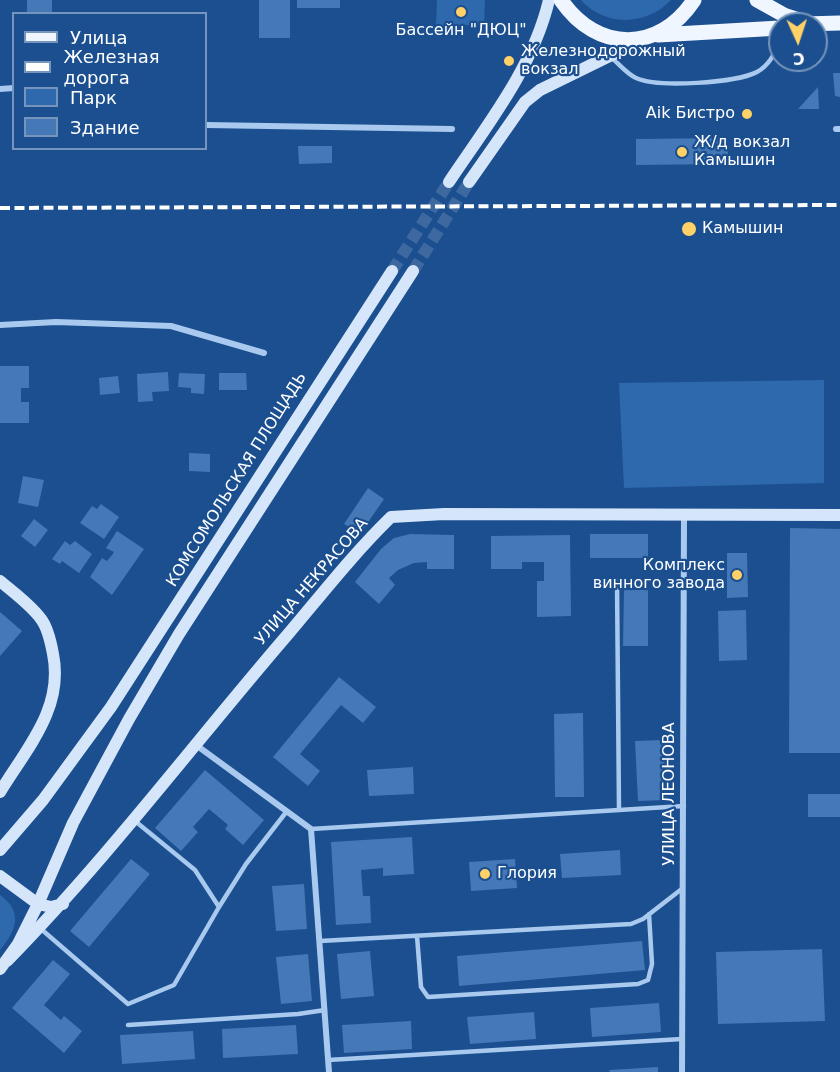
<!DOCTYPE html>
<meta charset="utf-8">
<style>
body{margin:0}
#map{position:relative;width:840px;height:1072px;overflow:hidden;background:#1b4f8f;font-family:"DejaVu Sans",sans-serif}
canvas{display:block}
.legend{position:absolute;left:12px;top:12px;width:195px;height:138px;box-sizing:border-box;background:#1b4f8f;border:2px solid #7695bc;margin:0;padding:8px 10px;list-style:none;font-size:18px;color:#fff}
.legend li{display:flex;align-items:center;gap:12px;height:30px}
.legend b{width:30px;border:2px solid #7695bc}
.north{position:absolute;left:768px;top:12px;width:60px;height:60px;box-sizing:border-box;background:#1b4f8f;border:2px solid #7695bc;border-radius:50%;rotate:177deg;font-size:16px;font-weight:700;line-height:24px;text-align:center;color:#fff}
.north::after{content:'';display:block;margin:auto;width:21px;height:27px;background:#ffd166;clip-path:polygon(50% 0,100% 100%,50% 72%,0 100%)}
</style>
<div id="map">
<canvas width="840" height="1072"></canvas>
<ul class="legend">
<li><b style="height:8px;background:#f0f6ff"></b>Улица</li>
<li><b style="height:8px;background:#fff"></b>Железная дорога</li>
<li><b style="height:16px;background:#2e69ad"></b>Парк</li>
<li><b style="height:16px;background:#4478b7"></b>Здание</li>
</ul>
<div class="north">С</div>
</div>
<script>
const c = document.querySelector('canvas').getContext('2d');
c.lineJoin = 'round';
function fillPath(path, color) { c.fillStyle = color; c.fill(path, 'evenodd'); }
function stroke(path, color, width, dash) { c.strokeStyle = color; c.lineWidth = width; c.lineCap = dash ? 'butt' : 'round'; c.setLineDash(dash || []); c.stroke(path); }
function label(font, color, halo, rows, align = 'center') {
  c.font = font + ' "DejaVu Sans",sans-serif'; c.lineWidth = 4.5; c.setLineDash([]); c.textBaseline = 'middle'; c.strokeStyle = halo; c.fillStyle = color; for (const [text, x, y, turn = 0] of rows) {
    c.save(); c.translate(x, y); c.rotate((+turn || 0) * Math.PI / 180); c.textAlign = isNaN(turn) ? turn : align; if (halo) c.strokeText(text, 0, 0); c.fillText(text, 0, 0); c.restore();
  }
}
const green = new Path2D(`
 M437,0H485L484,25H436Z
 M581,0H671C647,26 605,27 581,0Z
 M824,380V483L624,488L619,383Z
 M0,895C24,912 16,931 0,950Z`);
const building = new Path2D(`
 M27,0H52V14H27Z
 M259,0H290V38H259Z
 M297,0H340V8H297Z
 M833,73H840V97L835,96Z
 M818,87L819,109H798Z
 M728,138V164L636,165V139Z
 M298,146H332V163L299,164Z
 M0,366H29V388H21V402H29V423H0Z
 M168,372L169,391L152,392L153,401L138,402L137,374Z
 M179,373L205,374L204,394L191,393V388L178,387Z
 M219,373H246L247,390H219Z
 M118,376L120,393L100,395L99,378Z
 M189,453L210,454V472L189,471Z
 M23,476L44,480L38,507L18,503Z
 M368,488L384,499L360,534L344,524Z
 M101,504L119,517L104,539L80,523L92,506L97,509Z
 M34,519L48,530L35,547L21,536Z
 M790,528L840,529V753H789Z
 M117,531L144,549L112,595L90,577L102,558L107,561L112,555L114,552L106,548Z
 M410,534L454,535V569H427V562L414,563L398,570L389,578L395,585L379,604L355,582L381,549L394,538Z
 M590,534H648V558H590Z
 M570,535L571,616L537,617V581H544V562H522V569H491V536Z
 M65,541L70,545L75,541L92,554L79,573L62,561L60,564L52,559Z
 M727,553H747L748,597L727,598Z
 M624,590H648V646H623Z
 M746,610L747,660L719,661L718,611Z
 M0,612L22,631L0,656Z
 M339,677L376,707L363,723L341,705L300,754L320,771L308,786L273,757Z
 M583,713L584,797H555L554,714Z
 M663,740L667,800L638,801L635,741Z
 M413,767L414,794L369,796L367,770Z
 M205,770L264,820L243,845L225,829L228,825L209,809L193,827L198,832L181,851L155,828Z
 M808,794H840V817H808Z
 M412,837L414,874L383,876V868L361,870L363,896H370L371,923L336,925L331,842Z
 M620,850L621,875L562,878L560,854Z
 M131,859L150,874L89,947L70,931Z
 M515,859L517,888L471,891L469,862Z
 M304,884L307,929L276,931L272,886Z
 M642,941L645,970L459,986L457,956Z
 M822,949L825,1021L718,1024L716,952Z
 M370,951L374,996L341,999L337,954Z
 M308,954L312,1001L281,1004L276,957Z
 M53,960L70,974L44,1005L61,1020L64,1016L82,1031L64,1053L12,1008Z
 M659,1003L661,1032L592,1037L590,1008Z
 M534,1012L536,1039L470,1044L467,1017Z
 M411,1021L412,1049L344,1053L342,1025Z
 M296,1025L298,1054L223,1058L222,1029Z
 M193,1031L195,1059L122,1064L120,1035Z
 M658,1067V1072H610L609,1070Z`);
const secondaryTunnel = new Path2D(`
 M392,271L449,182
 M413,271L469,182`);
const lane = new Path2D(`
 M611,57C619,64 627,74 636,78C658,88 736,83 757,72C768,66 774,55 780,43
 M617,581L619,810
 M135,821L195,870L219,907L246,864L287,811
 M311,829L684,806
 M41,929L128,1004L174,985L219,907
 M417,936L421,987L428,997L638,984L648,980L652,964L649,914
 M320,941L631,924L643,919L683,888
 M128,1025L298,1014L325,1010
 M328,1060L682,1039`);
const street = new Path2D(`
 M0,89L14,88
 M206,125L452,129
 M836,129H840
 M0,325L56,322L171,326L264,353
 M196,745L311,829L329,1072
 M682,1072L684,516`);
const secondary = new Path2D(`
 M449,182C487,125 533,68 549,0
 M469,182L525,102L540,90L640,41
 M0,581C13,592 31,605 41,619C48,628 51,643 53,654C64,708 27,748 0,792
 M0,850L43,800L111,707L392,271
 M0,876L38,904L18,944L0,969
 M63,904L51,907L38,904L73,823L129,719L179,634L413,271
 M7,961C108,858 195,742 289,633C322,594 354,553 391,517L444,514L840,515`);
const primary = new Path2D(`
 M561,0C597,53 659,53 694,0
 M757,0L784,15L808,23
 M804,24L840,23
 M658,35L780,28`);
const rail = new Path2D(`
 M0,208L840,205`);
const markers = [
 [461,12,6,"#ffd166"],
 [509,61,6,"#ffd166"],
 [747,114,6,"#ffd166"],
 [682,152,6,"#ffd166"],
 [689,229,8,"#ffd166"],
 [737,575,6,"#ffd166"],
 [485,874,6,"#ffd166"]
];
const poiNames = [
 ["Бассейн \"ДЮЦ\"",461,31,"center"],
 ["Железнодорожный",521,52],
 ["вокзал",521,70],
 ["Aik Бистро",735,114,"right"],
 ["Ж/д вокзал",694,143],
 ["Камышин",694,161],
 ["Камышин",702,229],
 ["Комплекс",725,566,"right"],
 ["винного завода",725,584,"right"],
 ["Глория",497,874]
];
const streetNames = [
 ["КОМСОМОЛЬСКАЯ ПЛОЩАДЬ",237,480,-58],
 ["УЛИЦА НЕКРАСОВА",312,582,-49],
 ["УЛИЦА ЛЕОНОВА",670,794,-90]
];
fillPath(green, '#2e69ad');
fillPath(building, '#4478b7');
stroke(secondaryTunnel, '#3d69a0', 12, [12, 6]);
stroke(lane, '#a9c9ee', 4.5);
stroke(street, '#a9c9ee', 6);
stroke(secondary, '#d6e6fa', 12);
stroke(primary, '#f0f6ff', 15);
stroke(rail, '#fff', 4, [10, 4.5]);
for (const [x, y, r, color] of markers) { const dot = new Path2D(); dot.arc(x, y, r, 0, 2 * Math.PI); c.fillStyle = color; c.fill(dot); stroke(dot, '#1b4f8f', 2); }
label('16px', '#fff', '#1b4f8f', poiNames, 'left');
label('16px', '#fff', '#1b4f8f', streetNames);
</script>
